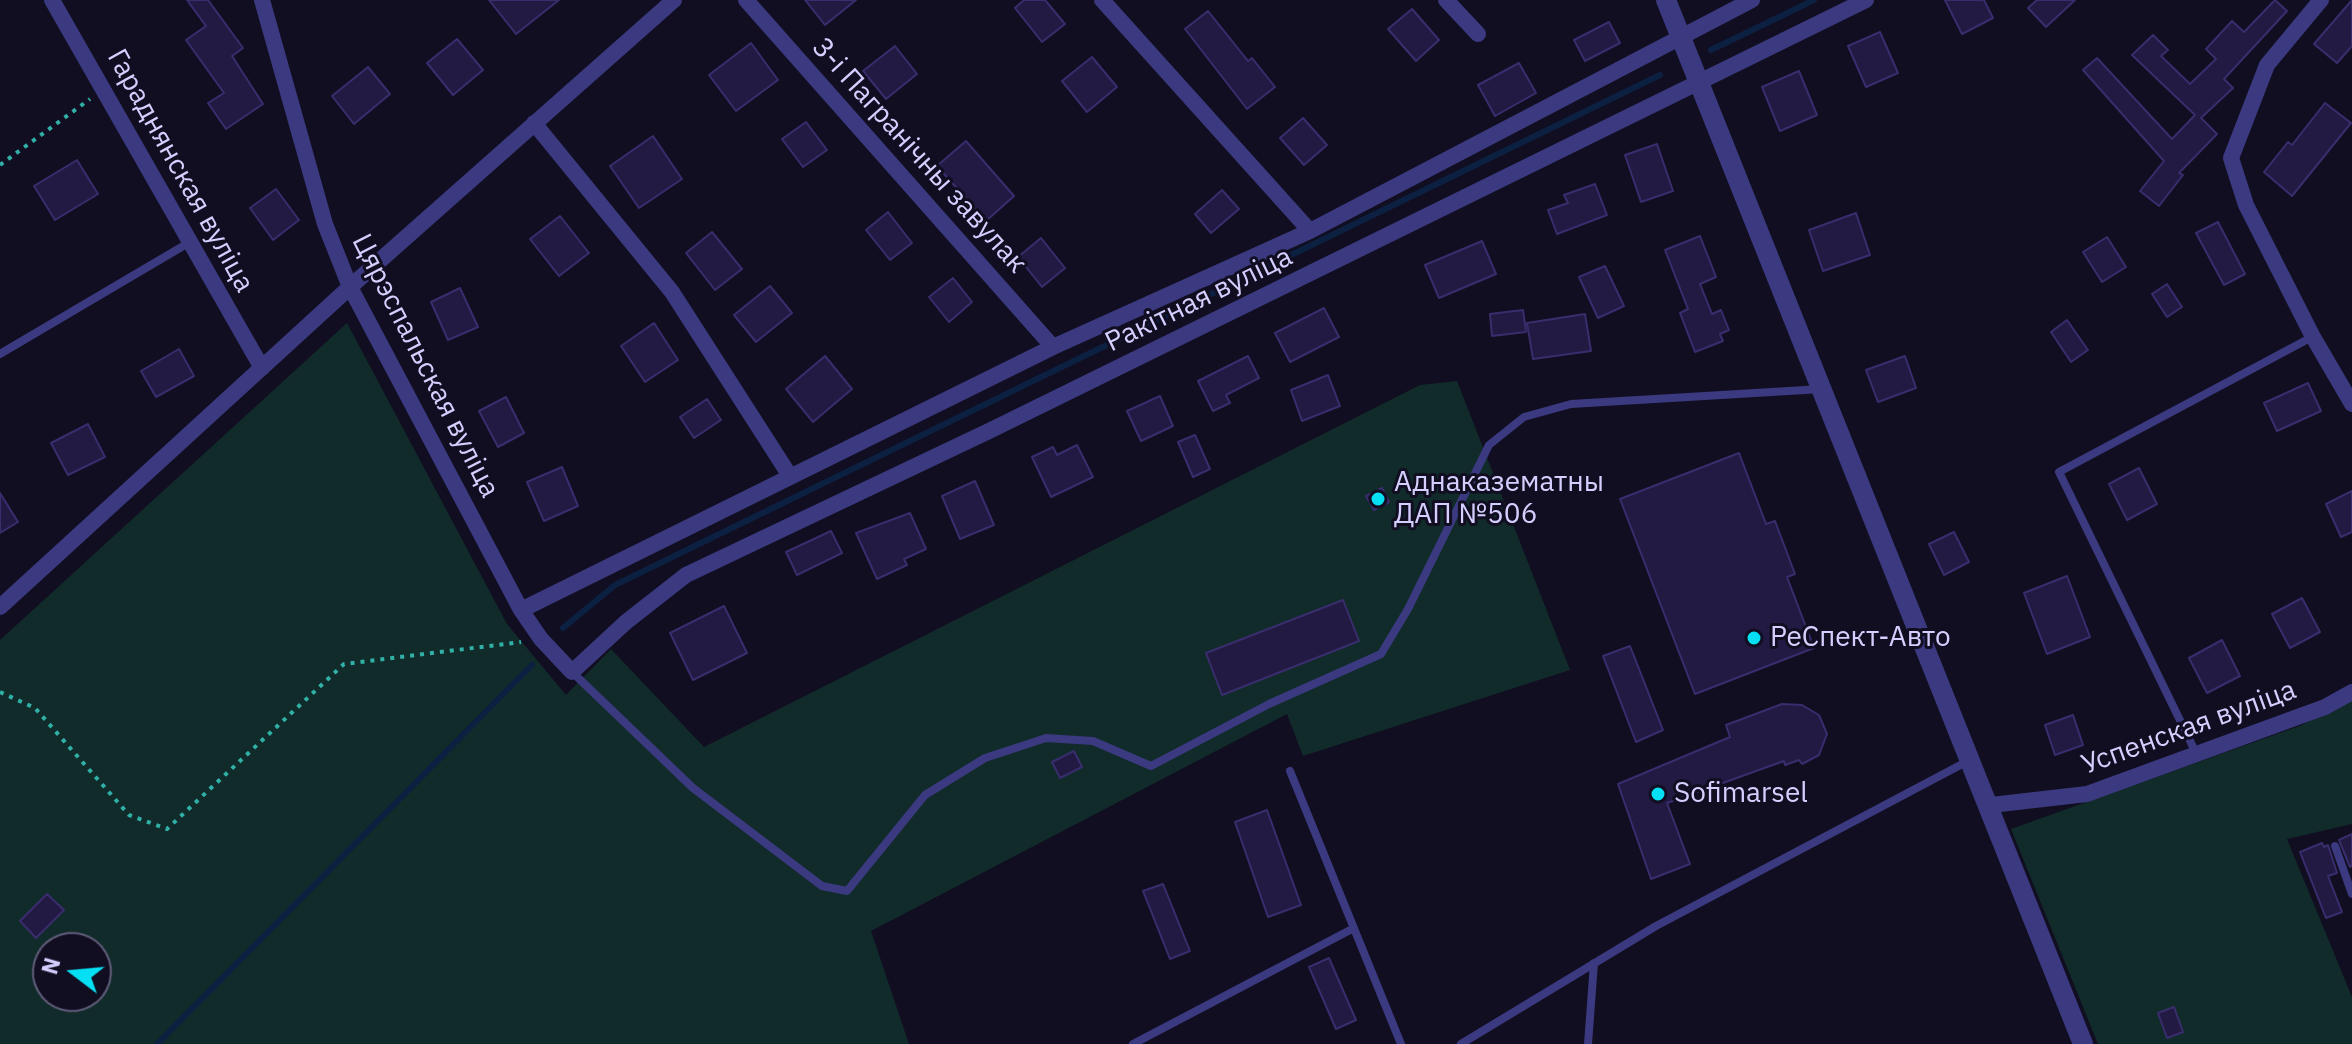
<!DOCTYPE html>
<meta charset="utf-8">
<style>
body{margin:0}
#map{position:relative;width:2352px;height:1044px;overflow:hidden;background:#110e21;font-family:"IBM Plex Sans",sans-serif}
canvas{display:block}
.north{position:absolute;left:32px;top:932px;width:80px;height:80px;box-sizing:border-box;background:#110e21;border:2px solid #5f5b79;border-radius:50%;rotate:286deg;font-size:22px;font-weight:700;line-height:32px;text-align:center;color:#d4cffe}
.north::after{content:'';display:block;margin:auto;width:28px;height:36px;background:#05dff4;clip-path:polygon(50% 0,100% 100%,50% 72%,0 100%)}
</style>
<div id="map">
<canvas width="2352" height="1044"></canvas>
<div class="north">N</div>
</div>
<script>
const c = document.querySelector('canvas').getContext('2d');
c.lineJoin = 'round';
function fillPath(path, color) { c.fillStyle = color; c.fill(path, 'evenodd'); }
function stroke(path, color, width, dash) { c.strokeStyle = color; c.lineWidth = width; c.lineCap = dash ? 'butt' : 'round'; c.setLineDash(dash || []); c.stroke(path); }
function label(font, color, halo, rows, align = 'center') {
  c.font = font + ' "IBM Plex Sans",sans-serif'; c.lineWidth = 6; c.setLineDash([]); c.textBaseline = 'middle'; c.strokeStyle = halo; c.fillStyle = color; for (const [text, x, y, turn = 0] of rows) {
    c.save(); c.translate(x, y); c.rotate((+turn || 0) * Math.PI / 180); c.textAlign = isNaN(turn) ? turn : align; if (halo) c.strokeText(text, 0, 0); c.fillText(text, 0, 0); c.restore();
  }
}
const green = new Path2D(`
 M347,323L507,624L566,695L611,649L704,747L1420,385L1457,381L1570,670L1303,756L1287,714L871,931L909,1044H0V640ZM48,948H96V996H48Z
 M2352,699V824L2287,839L2352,997V1044H2098L2011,829L2302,725Z`);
const stream = new Path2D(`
 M1711,50L1814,0
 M563,628L615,585L1660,75
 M157,1044L532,665`);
const building = new Path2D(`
 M187,0H208L243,48L232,56L263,104L226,129L208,103L224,93L186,40L206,26Z
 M489,0H559L516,34Z
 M805,0H856L825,25Z
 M1024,0H1045L1065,24L1042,42L1015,8Z
 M1945,0H1984L1993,18L1962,34Z
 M2037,0H2075L2046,27L2028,8Z
 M2275,0L2287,11L2224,79L2233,88L2201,118L2217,134L2179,173L2183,175L2159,206L2140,191L2164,161L2083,70L2097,58L2172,139L2195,115L2132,55L2153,35L2168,50L2161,56L2190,84L2216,59L2206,49L2232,21L2244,32Z
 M2352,0V46L2337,63L2314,44Z
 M1412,9L1439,40L1416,61L1388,29Z
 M1208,11L1248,61L1252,58L1275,87L1247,109L1185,29Z
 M1609,22L1620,43L1585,61L1574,40Z
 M1880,32L1898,73L1866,87L1848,46Z
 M457,39L483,70L453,95L427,63Z
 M751,43L778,80L736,111L709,75Z
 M895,46L917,74L886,99L863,71Z
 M1092,57L1117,87L1087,112L1062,81Z
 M1519,63L1536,93L1495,116L1478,85Z
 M368,67L390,94L354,124L332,96Z
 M1799,71L1817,115L1780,131L1762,87Z
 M2325,103L2351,123L2292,196L2264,172L2288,142L2292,145Z
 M1303,118L1327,145L1304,165L1280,138Z
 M806,122L827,150L803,167L782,139Z
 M653,136L682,179L639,208L610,166Z
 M966,141L1014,196L986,221L937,166Z
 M1657,144L1673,191L1641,202L1625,155Z
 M77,160L98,194L55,220L34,186Z
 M1595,184L1607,215L1557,234L1548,210L1568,203L1564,195Z
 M276,189L299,220L273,240L250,208Z
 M1222,190L1239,209L1211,233L1195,214Z
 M888,212L912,243L890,260L866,230Z
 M1856,213L1870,255L1823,271L1809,230Z
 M560,216L589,253L559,276L530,239Z
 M2218,222L2245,274L2224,285L2196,233Z
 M712,232L742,269L715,290L686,253Z
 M1700,236L1716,277L1700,284L1712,314L1721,310L1729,330L1720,334L1723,341L1695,352L1680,313L1688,309L1665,250Z
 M2107,237L2126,267L2102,282L2083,252Z
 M1041,238L1065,268L1042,287L1018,257Z
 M1482,241L1496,274L1439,298L1425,265Z
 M1605,266L1624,306L1598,318L1579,277Z
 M953,278L972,302L949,322L929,297Z
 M2167,284L2182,307L2167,317L2152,294Z
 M770,286L792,313L756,342L734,315Z
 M460,288L478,327L448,340L431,302Z
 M1324,308L1339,337L1290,362L1275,333Z
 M1523,310L1526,332L1492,336L1490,314Z
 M1585,314L1591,351L1533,359L1527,323Z
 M2067,320L2088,350L2071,362L2051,332Z
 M654,323L678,360L645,382L621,346Z
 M179,349L194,376L156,397L141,371Z
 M825,356L852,389L813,422L786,389Z
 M1248,356L1259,378L1226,395L1230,403L1213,411L1198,381Z
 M1905,356L1916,388L1878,402L1866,370Z
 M1328,375L1340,406L1302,421L1291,390Z
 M2308,383L2321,411L2277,431L2264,403Z
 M1160,396L1173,426L1141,441L1127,411Z
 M506,397L524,433L498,447L479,411Z
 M707,399L721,420L694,438L680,417Z
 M88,424L105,457L68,475L51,443Z
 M1195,435L1210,469L1193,477L1178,442Z
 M1077,445L1093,477L1051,497L1032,457L1053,447L1057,455Z
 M1739,453L1766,524L1775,521L1795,574L1787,577L1814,648L1695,694L1620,499Z
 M562,467L578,506L544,521L527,482Z
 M2139,468L2157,504L2127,520L2109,484Z
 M975,481L994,525L960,539L942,496Z
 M1382,488L1389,502L1374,510L1366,496Z
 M2352,491V532L2341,537L2326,504Z
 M0,493L18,522L0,533Z
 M910,513L926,549L904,559L907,565L877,579L856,533Z
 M831,531L842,553L797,575L786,552Z
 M1954,532L1969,562L1944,575L1929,544Z
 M2067,576L2090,637L2047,654L2024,593Z
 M2302,598L2320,632L2290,648L2272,614Z
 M1343,600L1359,641L1222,695L1206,653Z
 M724,606L747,653L693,680L670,633Z
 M2222,640L2240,676L2207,693L2189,658Z
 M1630,646L1663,730L1636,742L1603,656Z
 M1782,704L1802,705L1819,715L1827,734L1819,755L1802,764L1799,760L1785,765L1784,761L1667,803L1690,864L1651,879L1618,784L1730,737L1726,725Z
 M2073,715L2083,745L2055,755L2045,725Z
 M1074,751L1082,767L1060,778L1052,762Z
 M1267,810L1301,905L1268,917L1235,822Z
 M2352,834V866L2350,867L2339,840Z
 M2322,843L2324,847L2328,845L2337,873L2328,876L2342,912L2326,918L2300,852Z
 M1163,884L1190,951L1170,959L1143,891Z
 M47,894L64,910L36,938L20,921Z
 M1329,958L1356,1020L1336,1029L1309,967Z
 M2174,1007L2183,1032L2167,1038L2158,1013Z`);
const path = new Path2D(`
 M0,165L90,99
 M0,692L35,708L129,815L167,829L344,664L521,642`);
const service = new Path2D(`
 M0,354L190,242
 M572,672L693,788L822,886L847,891L925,795L985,758L1046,738L1093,741L1151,766L1269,704L1381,654L1408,609L1489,445L1524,417L1571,404L1822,389
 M2195,751L2059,472L2312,337
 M1290,771L1401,1044
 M2335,846L2352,894
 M1133,1044L1354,928
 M1461,1044L1656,926L1968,761
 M1588,1044L1594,963`);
const minor = new Path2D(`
 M52,0L262,368
 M262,0L325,224L350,287L521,610L541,639L572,672L626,622L686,575L989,431L1866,0
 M746,0L1053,347
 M1102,0L1310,231
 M1446,0L1478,34
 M2321,0L2267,65L2231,158L2246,205L2313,337L2352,404
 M534,123L672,292L790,476
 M0,607L350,287L674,0
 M521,610L1053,347L1310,231L1752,0
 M1991,805L2087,794L2325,707L2352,692`);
const tertiary = new Path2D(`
 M1666,0L2083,1044`);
const markers = [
 [1378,499,8,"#05dff4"],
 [1754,638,8,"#05dff4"],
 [1658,794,8,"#05dff4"]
];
const streetNames = [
 ["3-і Пагранічны завулак",919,156,48],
 ["Гараднянская вуліца",180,171,61],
 ["Ракітная вуліца",1199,300,-26],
 ["Цярэспальская вуліца",425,366,63],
 ["Успенская вуліца",2189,728,-20]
];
const poiNames = [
 ["Аднаказематны",1394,483],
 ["ДАП №506",1394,515],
 ["РеСпект-Авто",1770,638],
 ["Sofimarsel",1674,794]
];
fillPath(green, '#112b2a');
stroke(stream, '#0c2042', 6);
fillPath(building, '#221a42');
stroke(building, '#392d6d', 2);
stroke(path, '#30b0a7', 4, [4, 6]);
stroke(service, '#3b397f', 8);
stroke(minor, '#3b397f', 16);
stroke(tertiary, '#3b397f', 20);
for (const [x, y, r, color] of markers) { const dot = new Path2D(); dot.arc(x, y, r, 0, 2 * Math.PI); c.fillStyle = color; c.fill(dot); stroke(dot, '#110e21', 3); }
label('28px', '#d4cffe', '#110e21', streetNames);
label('28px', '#d4cffe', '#110e21', poiNames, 'left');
</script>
